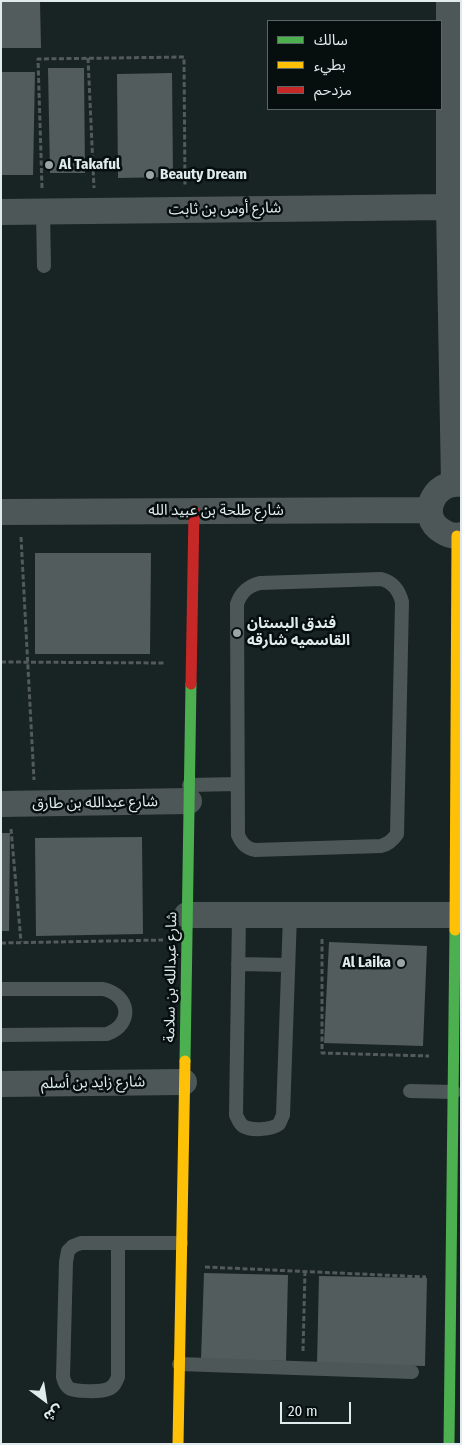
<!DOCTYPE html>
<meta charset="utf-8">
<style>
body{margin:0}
#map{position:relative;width:462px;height:1445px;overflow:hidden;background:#182323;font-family:"Fira Sans Condensed","Noto Sans Arabic",sans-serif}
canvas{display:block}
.frame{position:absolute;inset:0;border:2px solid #dfebec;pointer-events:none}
.legend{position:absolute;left:267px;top:20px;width:175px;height:90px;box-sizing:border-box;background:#060e0e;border:1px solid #5d6667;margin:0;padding:6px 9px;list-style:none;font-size:15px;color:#dfebec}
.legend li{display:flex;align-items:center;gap:10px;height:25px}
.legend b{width:25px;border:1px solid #5d6667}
.north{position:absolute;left:20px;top:1375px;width:50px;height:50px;-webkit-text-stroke:4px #060e0e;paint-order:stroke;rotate:149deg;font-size:14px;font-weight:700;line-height:20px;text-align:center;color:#dfebec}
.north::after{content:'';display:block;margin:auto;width:18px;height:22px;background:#dfebec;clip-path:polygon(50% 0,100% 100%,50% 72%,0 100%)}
.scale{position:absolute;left:280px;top:1402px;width:71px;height:22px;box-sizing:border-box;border:2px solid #dfebec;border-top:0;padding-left:6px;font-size:15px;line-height:18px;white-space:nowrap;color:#dfebec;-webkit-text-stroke:4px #060e0e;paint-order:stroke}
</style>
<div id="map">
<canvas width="462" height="1445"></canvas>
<div class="frame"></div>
<ul class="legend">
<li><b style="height:6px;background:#4caf50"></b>سالك</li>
<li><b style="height:6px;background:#ffc107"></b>بطيء</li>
<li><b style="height:6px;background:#c62828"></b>مزدحم</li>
</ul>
<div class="north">ش</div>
<div class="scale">20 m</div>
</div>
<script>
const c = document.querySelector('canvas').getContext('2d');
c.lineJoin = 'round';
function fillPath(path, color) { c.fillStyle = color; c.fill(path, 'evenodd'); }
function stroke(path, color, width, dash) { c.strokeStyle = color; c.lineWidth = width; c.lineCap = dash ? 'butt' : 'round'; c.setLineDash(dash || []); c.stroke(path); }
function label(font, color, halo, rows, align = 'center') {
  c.font = font + ' "Fira Sans Condensed","Noto Sans Arabic",sans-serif'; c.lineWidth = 5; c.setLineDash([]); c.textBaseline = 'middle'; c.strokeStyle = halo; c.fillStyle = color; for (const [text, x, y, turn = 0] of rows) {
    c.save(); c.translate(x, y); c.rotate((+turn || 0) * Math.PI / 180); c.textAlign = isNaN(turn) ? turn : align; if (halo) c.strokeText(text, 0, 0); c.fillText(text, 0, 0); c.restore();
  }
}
const building = new Path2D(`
 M1,1H40L41,48H1Z
 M48,68H84L85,173H50Z
 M1,72H35L33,175H1Z
 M172,73L173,177L118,178L117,74Z
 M35,553H151L150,654H35Z
 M1,833H10L9,931H1Z
 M142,837L143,934L36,936L35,838Z
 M329,942L427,946L423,1046L324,1043Z
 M204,1273L288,1275L286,1361L201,1359Z
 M319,1276L427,1278L425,1366L317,1364Z`);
const path = new Path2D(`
 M88,58L94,188
 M42,188L38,59L184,57L185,187
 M21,537L34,780
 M1,662L166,663
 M11,829L21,942
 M322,939V1053L429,1056
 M1,943L163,940
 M205,1267L426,1277
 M303,1351L305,1271`);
const lane = new Path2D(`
 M43,211L44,266
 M381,579C393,582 399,590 402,602L397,834C393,840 389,844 381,846L255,850C246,848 242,844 238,835L237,604C241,592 248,586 260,583Z
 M189,785L238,784
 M239,915L236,1115C238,1119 239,1123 243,1126C251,1131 271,1130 279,1124L283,1115L290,915
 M238,964L288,965
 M1,989H103C130,995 134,1024 107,1034L1,1035
 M410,1091L454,1092
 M118,1243V1377C116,1382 114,1387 108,1389C102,1392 74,1392 69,1388C65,1385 64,1381 63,1377L66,1262L68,1251L73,1246L81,1243H181
 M179,1364L412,1372`);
const street = new Path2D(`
 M449,1V207L454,483
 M1,212L449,207
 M461,484C433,480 418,517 442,531C448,535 454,537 461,535
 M1,512L430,510
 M1,804L189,801
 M187,915H455
 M1,1084L184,1082`);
const fast = new Path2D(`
 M185,1061L191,684
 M449,1444L455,930`);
const slow = new Path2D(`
 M455,930L457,536
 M178,1444L185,1061`);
const jam = new Path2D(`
 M191,684L194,511`);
const markers = [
 [49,165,5,"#99a5a6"],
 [150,175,5,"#99a5a6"],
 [237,633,5,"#99a5a6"],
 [401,963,5,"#99a5a6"]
];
const poiNames = [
 ["Al Takaful",59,165],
 ["Beauty Dream",160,175],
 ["فندق البستان",247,624],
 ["القاسميه شارقه",247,641],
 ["Al Laika",391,963,"right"]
];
const streetNames = [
 ["شارع أوس بن ثابت",225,209,-1],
 ["شارع طلحة بن عبيد الله",216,511],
 ["شارع عبدالله بن طارق",95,803,-1],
 ["شارع عبدالله بن سلامة",171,977,-89],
 ["شارع زايد بن أسلم",93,1083,-1]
];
fillPath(building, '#525c5c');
stroke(path, '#535a5a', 3, [5, 2.5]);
stroke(lane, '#4e5757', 14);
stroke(street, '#4e5757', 26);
stroke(fast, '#4caf50', 11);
stroke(slow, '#ffc107', 11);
stroke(jam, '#c62828', 11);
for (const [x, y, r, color] of markers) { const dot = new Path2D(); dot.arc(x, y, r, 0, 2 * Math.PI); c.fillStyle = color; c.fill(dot); stroke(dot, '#060e0e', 2); }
label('bold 15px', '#dfebec', '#060e0e', poiNames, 'left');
label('15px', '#dfebec', '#060e0e', streetNames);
</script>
